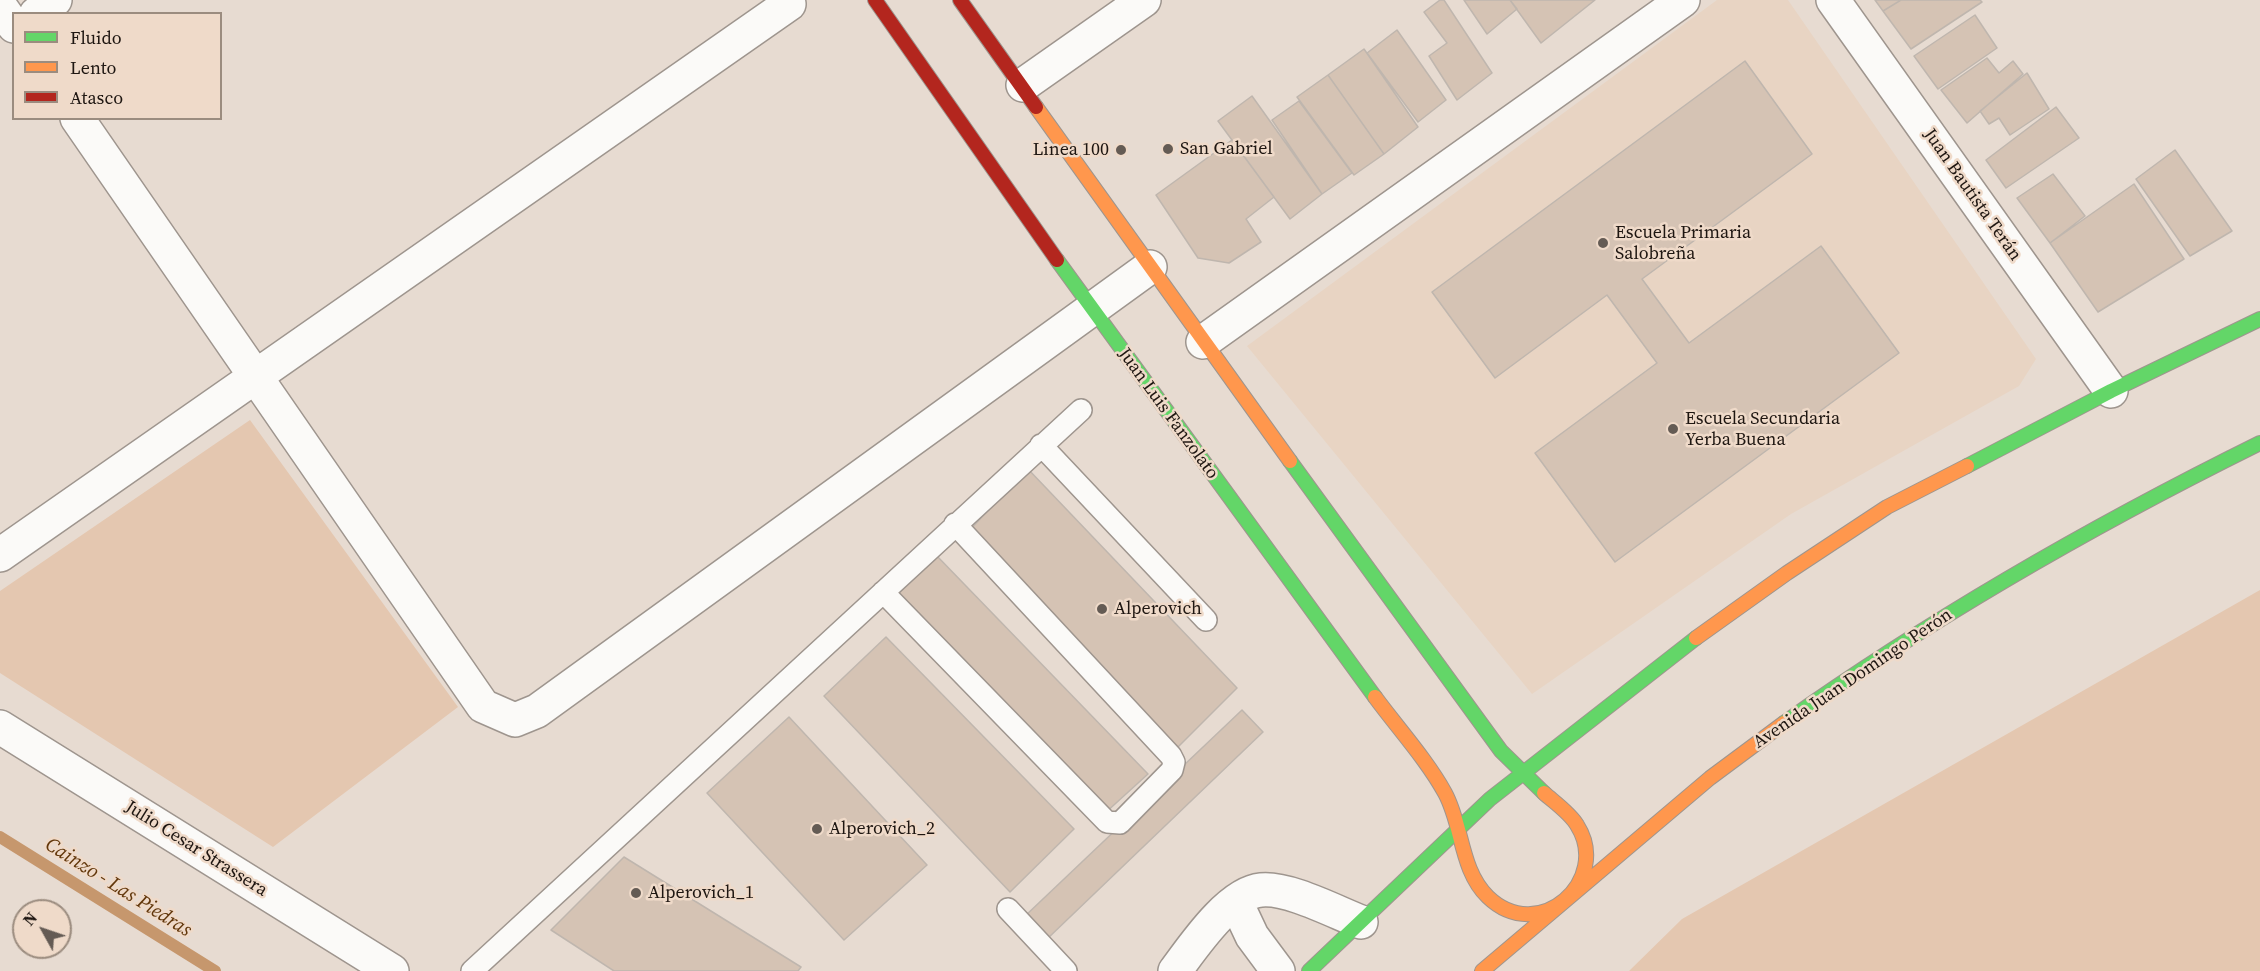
<!DOCTYPE html>
<meta charset="utf-8">
<style>
body{margin:0}
#map{position:relative;width:2260px;height:971px;overflow:hidden;background:#e7dbd1;font-family:"Source Serif 4",serif}
canvas{display:block}
.legend{position:absolute;left:12px;top:12px;width:210px;height:108px;box-sizing:border-box;background:#efdac9;border:2px solid #9b8c7f;margin:0;padding:8px 10px;list-style:none;font-size:18px;color:#1e1611}
.legend li{display:flex;align-items:center;gap:12px;height:30px}
.legend b{width:30px;border:2px solid #9b8c7f}
.north{position:absolute;left:12px;top:899px;width:60px;height:60px;box-sizing:border-box;background:#efdac9;border:2px solid #9b8c7f;border-radius:50%;rotate:310deg;font-size:16px;font-weight:700;line-height:24px;text-align:center;color:#1e1611}
.north::after{content:'';display:block;margin:auto;width:21px;height:27px;background:#645b54;clip-path:polygon(50% 0,100% 100%,50% 72%,0 100%)}
</style>
<div id="map">
<canvas width="2260" height="971"></canvas>
<ul class="legend">
<li><b style="height:8px;background:#63d668"></b>Fluido</li>
<li><b style="height:8px;background:#ff974d"></b>Lento</li>
<li><b style="height:8px;background:#b3261e"></b>Atasco</li>
</ul>
<div class="north">N</div>
</div>
<script>
const c = document.querySelector('canvas').getContext('2d');
c.lineJoin = 'round';
function fillPath(path, color) { c.fillStyle = color; c.fill(path, 'evenodd'); }
function stroke(path, color, width, dash) { c.strokeStyle = color; c.lineWidth = width; c.lineCap = dash ? 'butt' : 'round'; c.setLineDash(dash || []); c.stroke(path); }
function label(font, color, halo, rows, align = 'center') {
  c.font = font + ' "Source Serif 4",serif'; c.lineWidth = 5; c.setLineDash([]); c.textBaseline = 'middle'; c.strokeStyle = halo; c.fillStyle = color; for (const [text, x, y, turn = 0] of rows) {
    c.save(); c.translate(x, y); c.rotate((+turn || 0) * Math.PI / 180); c.textAlign = isNaN(turn) ? turn : align; if (halo) c.strokeText(text, 0, 0); c.fillText(text, 0, 0); c.restore();
  }
}
const built = new Path2D(`
 M1717,0H1788L2036,359L2019,386L1791,514L1532,694L1247,346Z`);
const green = new Path2D(`
 M250,420L458,707L273,847L0,673V591Z
 M2260,590V971H1629L1682,919Z`);
const stream = new Path2D(`
 M0,837L215,971`);
const building = new Path2D(`
 M1440,0H1444L1492,73L1457,100L1429,56L1447,43L1424,12Z
 M1464,0H1510L1517,9L1487,34Z
 M1510,0H1595L1541,43Z
 M1875,0H1901L1883,11Z
 M1901,0H1980L1982,2L1911,49L1883,11Z
 M1975,15L1997,48L1938,89L1914,56Z
 M1397,30L1446,100L1418,122L1367,53Z
 M1364,49L1418,127L1384,154L1328,75Z
 M1987,58L1999,73L2013,61L2023,74L1967,123L1941,90Z
 M1745,61L1812,154L1642,279L1689,343L1821,246L1899,353L1615,562L1535,453L1657,363L1607,295L1495,378L1432,292Z
 M2027,73L2049,109L2010,135L1999,118L1989,124L1980,111Z
 M1328,75L1384,154L1354,175L1297,97Z
 M1252,96L1322,194L1290,219L1218,121Z
 M1299,101L1352,173L1322,194L1272,120Z
 M2056,107L2079,138L2006,188L1986,160Z
 M1232,140L1274,197L1246,219L1261,242L1229,263L1198,258L1156,195Z
 M2175,150L2232,231L2190,256L2136,179Z
 M2053,174L2085,216L2050,243L2017,198Z
 M2134,184L2184,259L2098,312L2050,243Z
 M1027,468L1237,688L1173,752L969,531Z
 M936,555L1148,774L1104,814L895,597Z
 M886,637L1074,829L1010,892L824,696Z
 M1242,710L1263,732L1046,940L1024,917Z
 M789,717L927,865L844,940L707,793Z
 M624,857L801,967L798,971H614L551,930Z`);
const lane = new Path2D(`
 M1041,445L1206,620
 M883,592L1107,822L1120,823L1172,770L1174,762L1171,756L955,524
 M1008,909L1066,971
 M472,971L1081,410`);
const street = new Path2D(`
 M1833,0L2111,391
 M0,6L14,26
 M36,14L55,0
 M1023,85L1144,0
 M77,118L483,706L515,720L537,711L1150,267
 M1203,342L1683,0
 M0,555L789,4
 M0,727L392,971
 M1236,902L1252,936L1278,971
 M1175,971C1193,947 1229,893 1261,890C1288,887 1335,912 1361,922`);
const fast = new Path2D(`
 M1057,260L1375,697
 M1290,461L1501,751L1544,793
 M1967,466L2111,391L2260,319
 M1784,723C1935,616 2094,525 2260,443
 M1309,971L1490,799L1696,638`);
const slow = new Path2D(`
 M1036,107L1290,461
 M1696,638L1787,573L1887,507L1967,466
 M1375,697C1397,727 1427,760 1445,793C1463,826 1460,870 1488,897C1539,946 1612,880 1577,825C1570,813 1554,802 1544,793
 M1482,971L1710,778L1784,723`);
const jam = new Path2D(`
 M875,0L1057,260
 M960,0L1036,107`);
const markers = [
 [1168,149,6,"#645b54"],
 [1121,150,6,"#645b54"],
 [1603,243,6,"#645b54"],
 [1673,429,6,"#645b54"],
 [1102,609,6,"#645b54"],
 [817,829,6,"#645b54"],
 [636,893,6,"#645b54"]
];
const poiNames = [
 ["San Gabriel",1180,149],
 ["Linea 100",1109,150,"right"],
 ["Escuela Primaria",1615,233],
 ["Salobreña",1615,254],
 ["Escuela Secundaria",1685,419],
 ["Yerba Buena",1685,440],
 ["Alperovich",1114,609],
 ["Alperovich_2",829,829],
 ["Alperovich_1",648,893]
];
const streetNames = [
 ["Juan Bautista Terán",1972,195,55],
 ["Juan Luis Fanzolato",1168,414,54],
 ["Avenida Juan Domingo Perón",1853,679,-34],
 ["Julio Cesar Strassera",196,849,32]
];
const waterNames = [
 ["Cainzo - Las Piedras",118,888,32]
];
fillPath(built, '#e8d4c3');
fillPath(green, '#e4c7b0');
stroke(stream, '#c6976d', 12);
fillPath(building, '#d5c3b4');
stroke(building, '#bfb6ae', 1.5);
stroke(lane, '#9e958e', 24);
stroke(street, '#9e958e', 36);
stroke(fast, '#9e958e', 16);
stroke(slow, '#9e958e', 16);
stroke(jam, '#9e958e', 16);
stroke(lane, '#fbfaf8', 21);
stroke(street, '#fbfaf8', 33);
stroke(fast, '#63d668', 14);
stroke(slow, '#ff974d', 14);
stroke(jam, '#b3261e', 14);
for (const [x, y, r, color] of markers) { const dot = new Path2D(); dot.arc(x, y, r, 0, 2 * Math.PI); c.fillStyle = color; c.fill(dot); stroke(dot, '#efdac9', 2); }
label('18px', '#1e1611', '#efdac9', poiNames, 'left');
label('18px', '#1e1611', '#efdac9', streetNames);
label('italic 20px', '#62370b', '#efdac9', waterNames);
</script>
